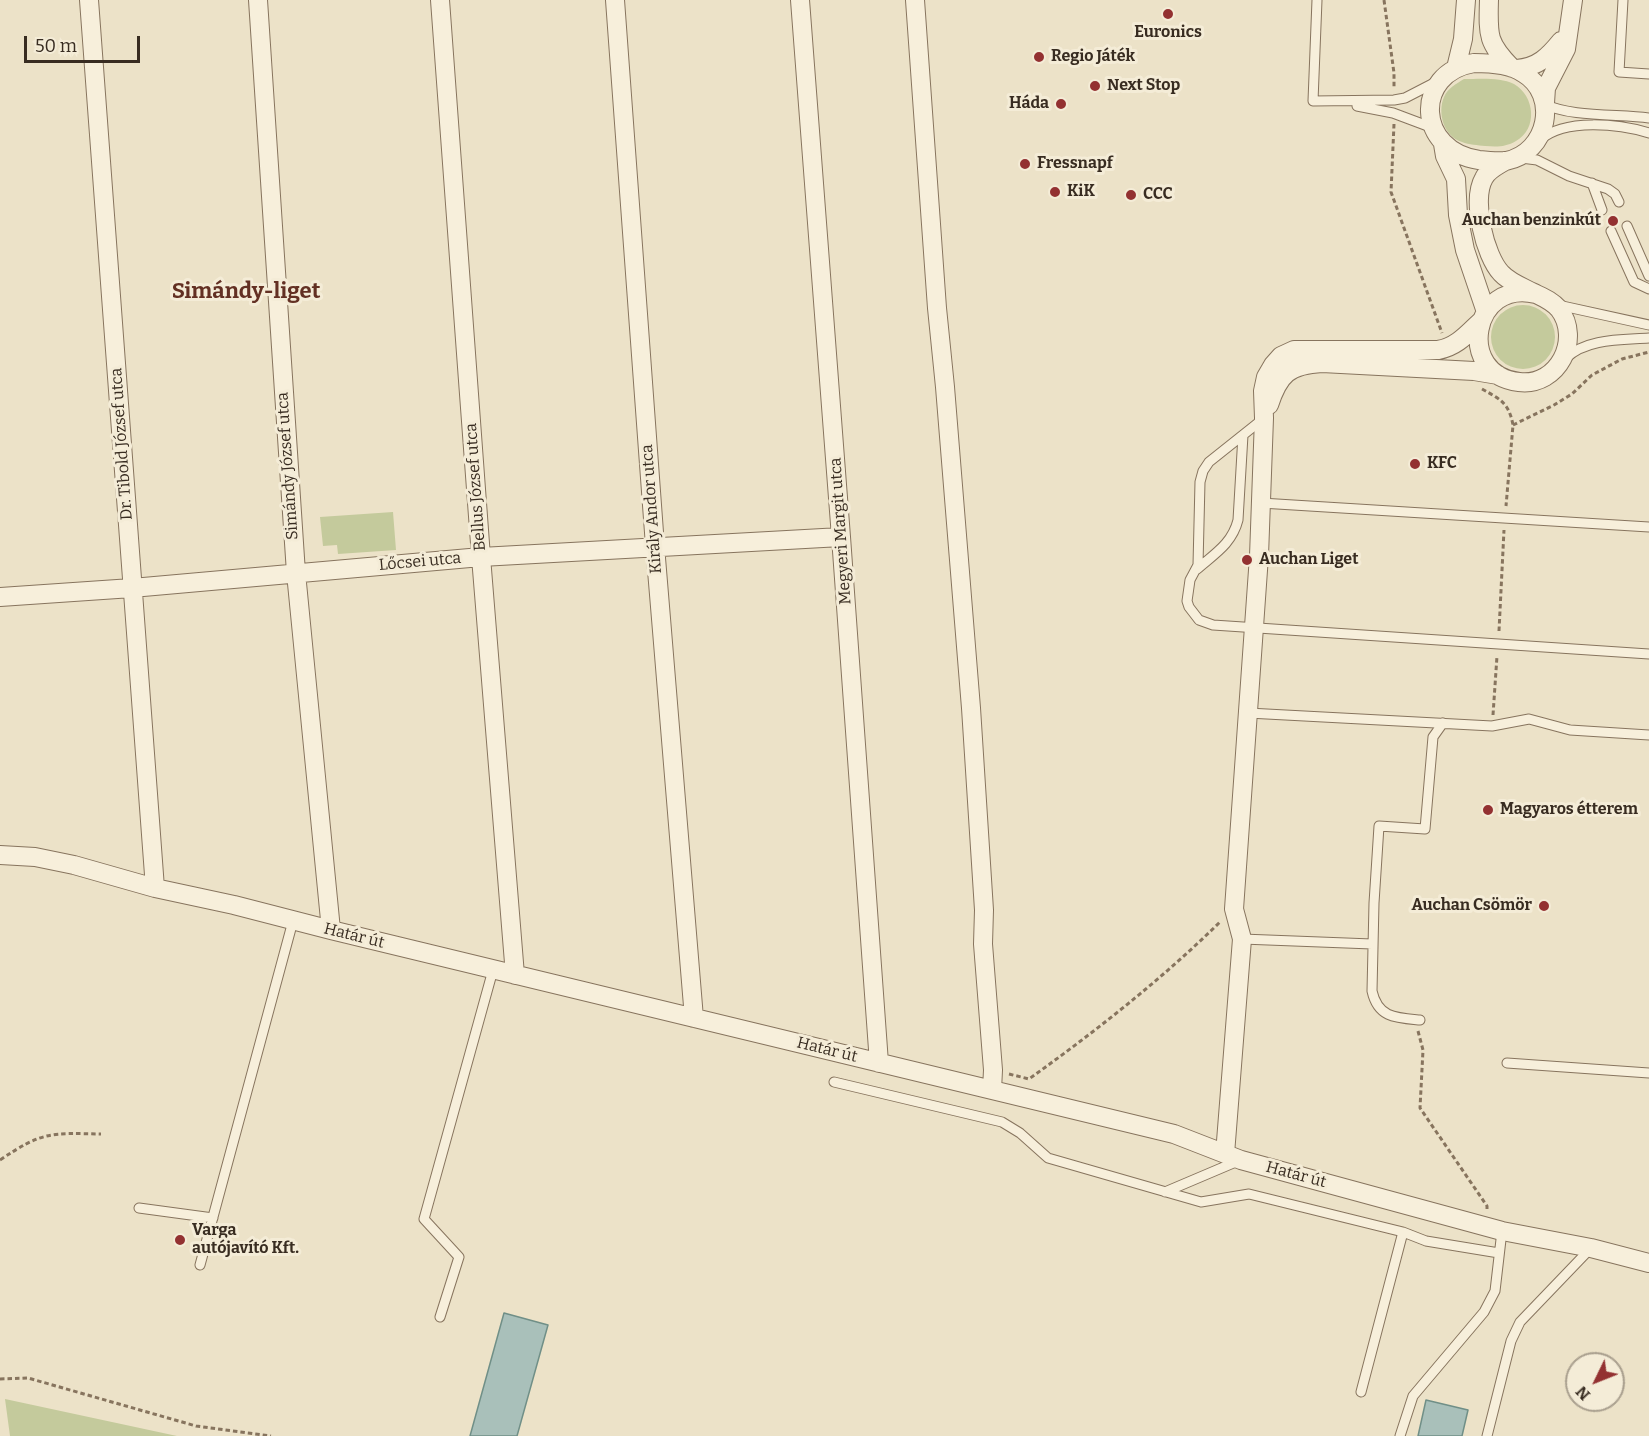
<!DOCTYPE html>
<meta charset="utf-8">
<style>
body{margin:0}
#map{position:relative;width:1649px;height:1436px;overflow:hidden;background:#ece2c8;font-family:Bitter,serif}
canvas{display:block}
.north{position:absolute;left:1565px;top:1352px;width:60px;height:60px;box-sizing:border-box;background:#f4ecd7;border:2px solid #a99f8e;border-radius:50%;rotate:227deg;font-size:16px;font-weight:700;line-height:24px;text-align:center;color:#382c21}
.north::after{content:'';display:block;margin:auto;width:21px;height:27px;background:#933131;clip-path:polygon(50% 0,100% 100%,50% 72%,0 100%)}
.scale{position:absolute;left:24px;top:36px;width:116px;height:27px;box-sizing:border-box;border:3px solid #382c21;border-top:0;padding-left:8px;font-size:18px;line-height:21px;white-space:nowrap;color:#382c21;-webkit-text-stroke:4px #f4ecd7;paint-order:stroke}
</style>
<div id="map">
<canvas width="1649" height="1436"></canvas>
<div class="north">N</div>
<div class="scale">50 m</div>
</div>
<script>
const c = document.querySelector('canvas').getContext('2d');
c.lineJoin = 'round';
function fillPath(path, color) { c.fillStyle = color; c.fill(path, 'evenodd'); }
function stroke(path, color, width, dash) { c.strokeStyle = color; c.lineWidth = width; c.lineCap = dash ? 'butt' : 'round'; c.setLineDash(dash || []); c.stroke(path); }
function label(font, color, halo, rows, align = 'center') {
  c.font = font + ' Bitter,serif'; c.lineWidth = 6; c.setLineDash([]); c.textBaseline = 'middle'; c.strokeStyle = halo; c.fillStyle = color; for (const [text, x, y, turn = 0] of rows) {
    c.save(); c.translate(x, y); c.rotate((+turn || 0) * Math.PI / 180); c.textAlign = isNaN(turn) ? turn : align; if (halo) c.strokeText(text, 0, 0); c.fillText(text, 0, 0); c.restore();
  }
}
const green = new Path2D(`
 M1464,79C1480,79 1500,77 1514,84C1535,96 1538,129 1516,141C1506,147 1497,147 1485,146C1478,145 1469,145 1462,142C1444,137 1437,113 1444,97C1448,88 1456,84 1464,79Z
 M1491 337a32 32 0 1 1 64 0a32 32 0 1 1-64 0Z
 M393,512L396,550L338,554L337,545L323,546L320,517Z
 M5,1399L177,1436H10Z`);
const water = new Path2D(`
 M504,1313L548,1325L517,1436H470Z
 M1426,1400L1468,1410L1462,1436H1418Z`);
const path = new Path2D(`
 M1384,0L1394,73V87
 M1394,124L1391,192L1442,333
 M1482,389C1500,399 1509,403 1513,425L1506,506
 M1513,425L1554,405L1572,394L1592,375L1622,359L1649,352
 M1499,631L1504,530
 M1493,715L1497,656
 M1418,1031L1423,1050L1420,1108L1487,1206V1209
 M1009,1074L1029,1079C1096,1031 1162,979 1221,921
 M0,1160C43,1131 51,1133 101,1134
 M0,1379L28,1378L196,1426L271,1436`);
const service = new Path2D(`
 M1317,0L1313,101L1394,100L1405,98L1436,82
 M1623,0L1619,72L1649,74
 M1545,104C1568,117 1621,114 1649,118
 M1357,106L1393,113L1433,128
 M1540,140C1565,118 1619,124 1649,133
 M1521,158L1537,160L1569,176L1608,189L1615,194L1619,202
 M1592,183L1602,210
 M1627,226L1649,276
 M1611,231L1634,282L1649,289
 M1558,305L1649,325
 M1566,358C1587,338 1622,340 1649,338
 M1263,419L1209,462L1203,471L1200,482L1198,565L1190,580L1187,601L1189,607L1199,620L1213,625L1649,654
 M1261,503L1649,527
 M1196,570C1214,554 1232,544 1238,520L1243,435
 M1248,713L1492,726L1529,719L1570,730L1649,735
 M1242,939L1372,944
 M1420,1020C1396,1018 1378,1018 1372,991L1374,903L1379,826L1425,829L1433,737L1443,723
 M1507,1063L1649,1073
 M834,1082L1002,1122L1020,1133L1048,1158L1201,1202L1249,1194L1403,1232L1426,1241L1499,1253
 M1165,1192L1238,1161
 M139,1208L213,1218
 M200,1265L293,921
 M440,1317L459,1257L424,1219L493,970
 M1361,1392L1403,1232
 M1400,1436L1413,1396L1484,1312L1495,1291L1502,1231
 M1487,1436L1511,1341L1520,1322L1591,1248`);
const minor = new Path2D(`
 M89,0L155,888
 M258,0L296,573L331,930
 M440,0L481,557L515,975
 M615,0L655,546L694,1018
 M800,0L841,537L879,1063
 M915,0L937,308L945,387L971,708L984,910L983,944L993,1070L992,1090
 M1489,0C1488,35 1487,43 1512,68
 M1474,63C1490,63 1510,64 1523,73C1560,95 1548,153 1506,161C1497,162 1488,161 1479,160C1416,151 1413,73 1474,63Z
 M1456,68L1463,39L1466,0
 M1517,69C1538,67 1548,57 1561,41
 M1545,103L1546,88L1566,49L1573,0
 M1443,144L1445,156L1456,179L1458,215L1465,250L1486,312
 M1505,161C1497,166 1488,170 1484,178C1471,200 1485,256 1501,273C1509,282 1522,287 1532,292C1542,297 1551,300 1559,309C1582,339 1558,387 1519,382C1455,375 1472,278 1536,294
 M1269,405C1279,374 1289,365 1322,363L1474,371L1498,375
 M0,597L132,588L481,557L841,537
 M0,855L35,857L74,865L155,888L234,905L331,930L1174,1134L1241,1160L1502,1231L1591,1248L1649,1263
 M1225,1154L1242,939L1234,909L1259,556L1264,418L1263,391L1266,377L1273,365L1281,356L1294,350H1438C1457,347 1468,333 1482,320`);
const markers = [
 [1168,14,6,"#933131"],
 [1039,57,6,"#933131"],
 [1095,86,6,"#933131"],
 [1061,104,6,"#933131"],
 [1025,164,6,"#933131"],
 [1055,192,6,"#933131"],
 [1131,195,6,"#933131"],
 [1613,221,6,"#933131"],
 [1415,464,6,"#933131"],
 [1247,560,6,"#933131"],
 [1488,810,6,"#933131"],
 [1544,906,6,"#933131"],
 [180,1240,6,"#933131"]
];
const poiNames = [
 ["Euronics",1168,33,"center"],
 ["Regio Játék",1051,57],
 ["Next Stop",1107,86],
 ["Háda",1049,104,"right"],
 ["Fressnapf",1037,164],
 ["KiK",1067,192],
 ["CCC",1143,195],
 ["Auchan benzinkút",1601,221,"right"],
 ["KFC",1427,464],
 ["Auchan Liget",1259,560],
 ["Magyaros étterem",1500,810],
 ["Auchan Csömör",1532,906,"right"],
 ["Varga",192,1231],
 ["autójavító Kft.",192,1249]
];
const streetNames = [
 ["Dr. Tibold József utca",122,444,-94],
 ["Simándy József utca",288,466,-94],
 ["Bellus József utca",476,487,-94],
 ["Király Andor utca",652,509,-94],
 ["Megyeri Margit utca",841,531,-94],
 ["Lőcsei utca",420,562,-5],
 ["Határ út",354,936,14],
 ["Határ út",827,1050,14],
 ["Határ út",1296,1175,15]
];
const districtNames = [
 ["Simándy-liget",246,292]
];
fillPath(green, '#c4ca9c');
fillPath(water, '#a9c0ba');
stroke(water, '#708f87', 1.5);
stroke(service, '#87745e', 11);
stroke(minor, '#87745e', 20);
stroke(path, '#87745e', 3, [4.5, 3]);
stroke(service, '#f7efdb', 9);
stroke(minor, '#f7efdb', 18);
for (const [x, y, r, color] of markers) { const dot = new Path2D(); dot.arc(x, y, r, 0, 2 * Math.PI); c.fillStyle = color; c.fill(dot); stroke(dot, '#f4ecd7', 2); }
label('bold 16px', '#382c21', '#f4ecd7', poiNames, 'left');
label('16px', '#382c21', '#f4ecd7', streetNames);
label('bold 22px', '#633023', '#f4ecd7', districtNames);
</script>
